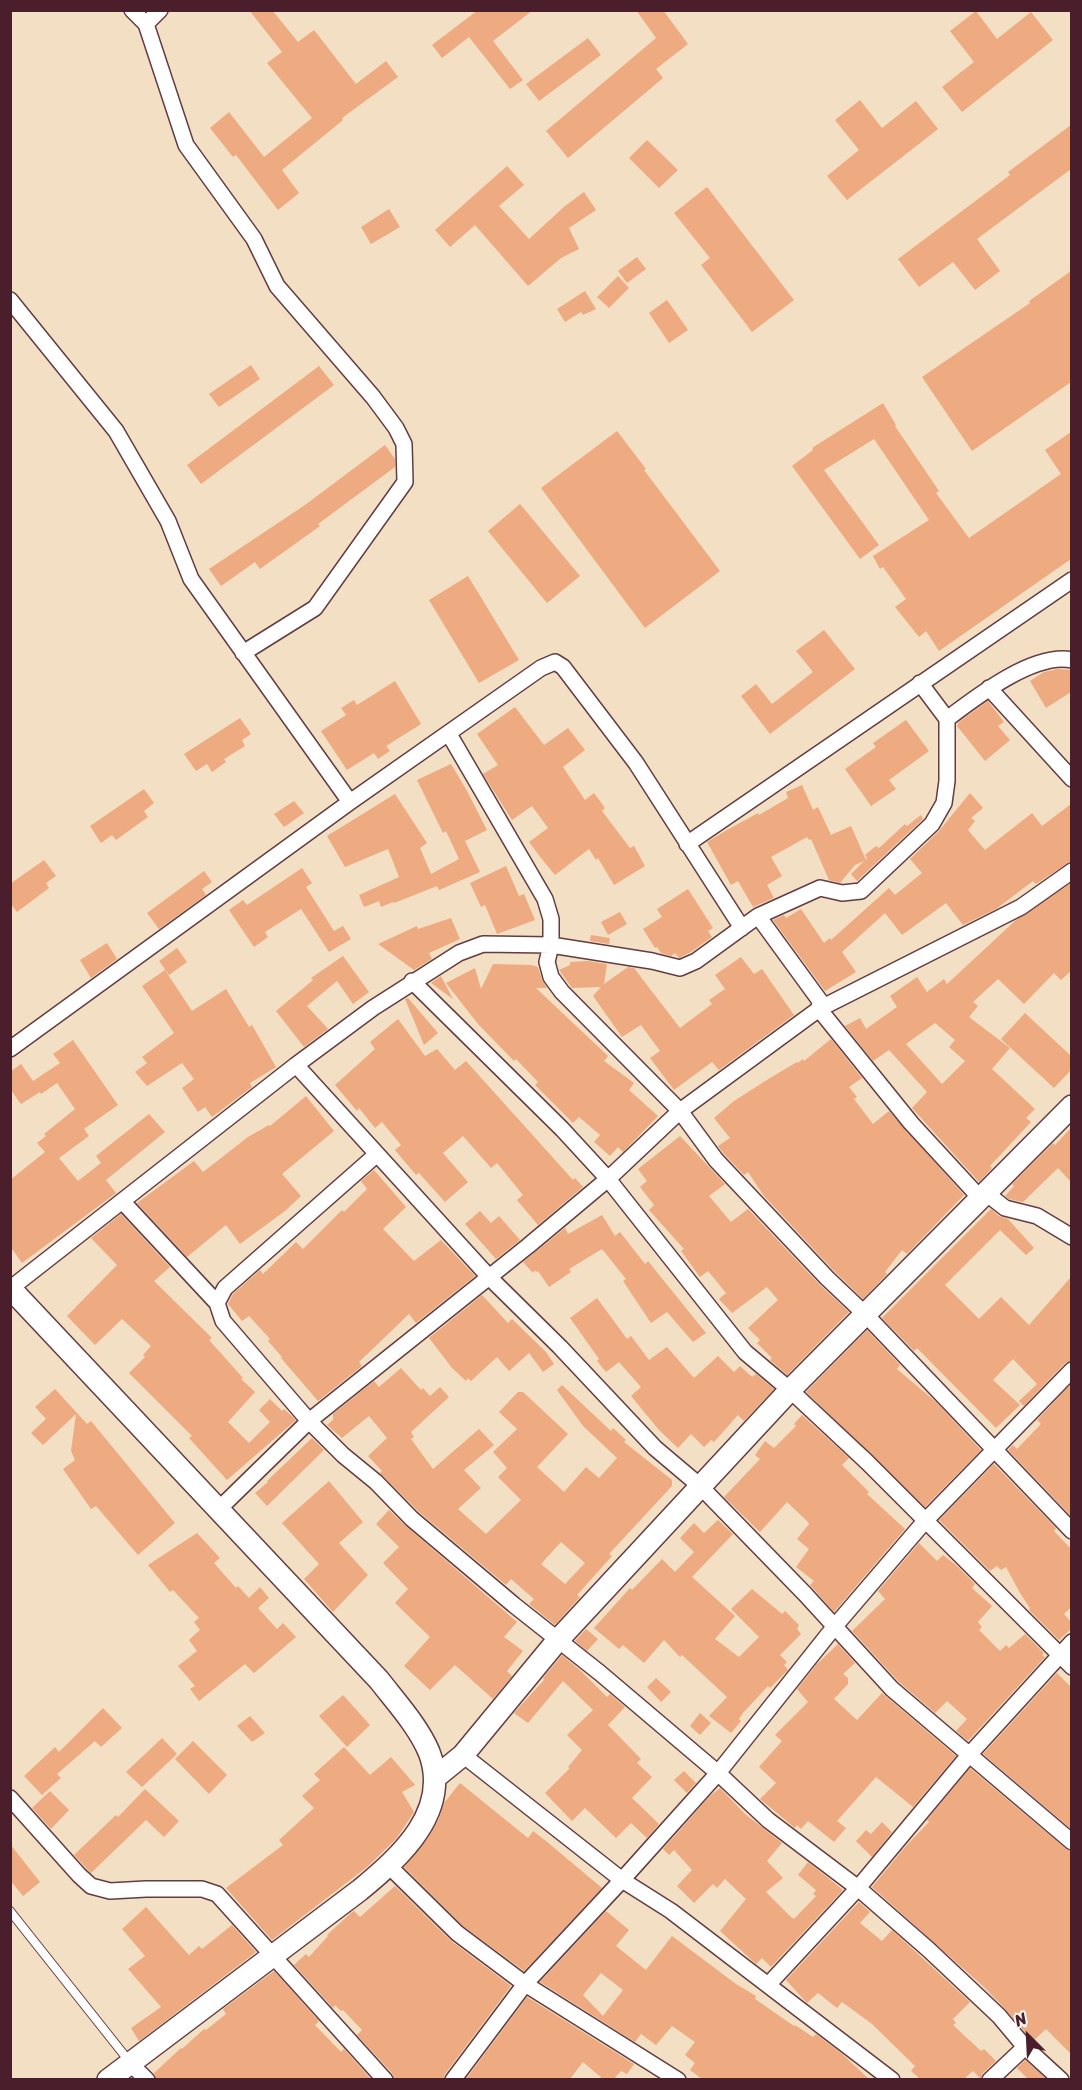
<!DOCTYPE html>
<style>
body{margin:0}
#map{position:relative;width:1082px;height:2090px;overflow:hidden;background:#f3dfc3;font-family:Sriracha,sans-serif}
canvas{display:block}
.frame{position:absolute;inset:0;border:12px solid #4a1f2b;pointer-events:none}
.north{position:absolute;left:998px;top:2006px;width:60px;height:60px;-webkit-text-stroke:4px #f6f6f2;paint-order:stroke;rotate:336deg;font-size:16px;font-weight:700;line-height:24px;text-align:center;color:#4a1f2b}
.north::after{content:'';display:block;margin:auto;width:21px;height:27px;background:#4a1f2b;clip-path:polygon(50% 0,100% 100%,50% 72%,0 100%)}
</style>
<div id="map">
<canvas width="1082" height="2090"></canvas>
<div class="frame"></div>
<div class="north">N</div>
</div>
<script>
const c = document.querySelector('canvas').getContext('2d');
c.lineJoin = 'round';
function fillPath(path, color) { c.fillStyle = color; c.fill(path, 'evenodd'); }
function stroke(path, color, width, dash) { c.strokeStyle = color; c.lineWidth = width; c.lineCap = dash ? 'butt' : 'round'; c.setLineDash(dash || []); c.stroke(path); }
const building = new Path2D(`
 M249,10H272L298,42L314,30L356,84L386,61L398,77L342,118L343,120L282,170L299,193L278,210L236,155L233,157L210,128L229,112L264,157L312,118L267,63L282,52Z
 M478,10H533L493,41L523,80L510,89L469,37L442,58L432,45Z
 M636,10H663L688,44L656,69L663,78L568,158L546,131L656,38Z
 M976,11L997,39L1031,12L1053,40L962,112L942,87L974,62L950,31Z
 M588,38L601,55L539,101L526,84Z
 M860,100L882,128L916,101L938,129L847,200L827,176L859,150L835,120Z
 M1071,125V169L977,239L1000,271L975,290L953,262L919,287L898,259L1010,175L1008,172Z
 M647,140L678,170L659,188L629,158Z
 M507,166L524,185L499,206L529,239L565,206L584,192L596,210L569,228L579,249L561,258L528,286L475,225L450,247L435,230Z
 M707,187L794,300L752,332L701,265L710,258L674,213Z
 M389,209L400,227L371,244L361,227Z
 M637,257L646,269L627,283L618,271Z
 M1071,271V382L972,451L922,377L1030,303L1029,301Z
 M618,276L629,288L609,308L597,297Z
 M585,291L596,309L583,315L581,312L565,322L557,309Z
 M667,300L688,330L669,343L649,313Z
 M251,365L260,379L219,407L209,394Z
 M319,366L334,385L201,484L187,465Z
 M883,403L896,425L895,426L939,491L936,493L969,538L1061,474L1045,450L1071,432V559L939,651L926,631L919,637L895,607L906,599L883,567L880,569L873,556L929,520L874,439L824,470L879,545L860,559L792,466L813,450L812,448Z
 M617,431L646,469L644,470L720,571L645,628L541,488Z
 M385,445L395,459V467L318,524L320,526L260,569L255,562L221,586L209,569L305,505Z
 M520,504L580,576L547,603L488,531Z
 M468,576L519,660L479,683L429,600Z
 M824,630L855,669L770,734L741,696L756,684L772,704L813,672L796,651Z
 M1058,669L1071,670V692L1046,708L1030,681L1044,672Z
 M395,681L421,724L386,746L390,751L378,759L374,753L347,770L321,731L346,715L341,708L354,700L357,705Z
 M988,701L1004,722L998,726L1010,740L985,761L957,726L959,722Z
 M515,707L544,745L568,728L585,750L563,767L585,800L594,793L605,808L602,811L630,848L634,846L645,866L614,885L598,858L596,860L589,849L555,875L541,858L529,842L548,828L532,806L512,820L483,774L498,765L477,734Z
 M240,718L251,734L242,740L245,746L224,759L226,762L212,772L207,764L196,771L184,754Z
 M906,720L929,751L889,780L896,789L871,806L845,769L876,747L873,743Z
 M451,764L467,791L487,830L465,841L480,872L439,890L437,886L394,903L393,902L381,907L379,901L364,907L359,895L399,877L388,849L345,867L327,836L395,794L427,843L420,848L431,874L459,859L446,831L443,833L417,780Z
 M802,785L813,810L818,807L831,835L851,826L866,860L867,858L865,855L876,846L879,848L905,824L907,826L921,815L923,819L857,881L851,874L864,861L855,865L840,883L829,880L811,839L809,840L807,837L771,857L782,876L767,885L774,898L753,907L738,881L731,885L707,842L727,830L758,813L759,815L788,798L786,792Z
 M144,789L154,803L144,811L148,817L116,840L112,835L101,843L90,826Z
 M970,793L983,808L971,818L975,821L968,830L985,850L1032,813L1042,826L1071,804V861L1036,884L1033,881L996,909L963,925L946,903L902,935L885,913L842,952L856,972L825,991L773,920L784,915L786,918L801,909L824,943L830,938L831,940L889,888L895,895L922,873L910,859L939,831Z
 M294,801L304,813L284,827L274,814Z
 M44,860L56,876L46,883L49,888L17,912L10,903V884Z
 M506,866L519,896L524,894L535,920L497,934L485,905L481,907L470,883Z
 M302,868L312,883L306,887L334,931L343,926L351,939L329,952L301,909L265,932L268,937L254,947L229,910L243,900L247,905Z
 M204,871L212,882L202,889L206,895L159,929L147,913Z
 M1071,883V971L1061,980L1054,973L1024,1004L998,979L973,1002L978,1006L969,1017L1010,1048L992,1069L1035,1109L1026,1118L1031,1122L990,1166L992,1168L979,1182L912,1108L927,1092L889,1050L873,1061L845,1026L860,1018L866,1029L897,1007L890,996L917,977L927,992L944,979L947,984L1016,920ZM935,1023L955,1040L949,1047L965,1061L942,1084L906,1044Z
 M688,889L713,928L708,931L712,937L691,952L679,958L675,953L671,956L661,953L657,947L655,948L643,929L662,917L657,909Z
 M620,912L627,924L608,935L601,922Z
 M451,918L460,939L429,953L432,959L414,970L378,944L417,926L418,929Z
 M591,935L610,938L609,944L590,941Z
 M107,943L117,959L91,978L80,960Z
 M177,948L187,962L169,975L159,961Z
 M343,956L369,992L353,1004L337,981L307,1006L328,1029L304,1047L276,1011L313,980L311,978Z
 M741,957L754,974L762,969L794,1015L719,1070L712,1062L674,1090L650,1058L660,1051L641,1025L622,1037L593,996L601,987L572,988L559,970L570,965V962L588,961L607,964L604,984L628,967L634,968L680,1028L712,1004L709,1000L725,989L715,975Z
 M493,964L531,965L538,967L542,980L547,988H536L608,1056L604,1061L634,1083L629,1090L658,1116L623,1152L618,1147L610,1156L594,1142L600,1135L579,1117L573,1123L535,1085L538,1082L516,1059L514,1061L478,1024L446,983L475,968L481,989Z
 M165,970L192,1011L226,989L249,1027L252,1025L276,1067L250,1083L252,1087L212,1117L205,1107L198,1112L182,1088L194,1079L182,1063L147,1086L135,1072L147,1063L142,1057L174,1033L142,986Z
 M441,976L453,999L431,983Z
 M408,998L438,1033L424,1045L405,999Z
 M1025,1013L1071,1056V1070L1054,1088L1001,1039Z
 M398,1019L425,1056L437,1049L455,1070L466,1061L573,1180L575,1178L583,1187L538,1225L517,1200L523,1195L497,1163L491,1168L463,1136L443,1153L468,1182L445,1202L419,1173L416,1175L395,1150L401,1145L382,1122L375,1128L359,1108L357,1111L335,1085L375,1049L370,1042Z
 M831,1039L862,1078L849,1087L857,1097L854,1099L873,1124L889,1111L964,1195L907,1254L902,1250L885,1272L887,1274L863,1299L834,1271L764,1196L748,1172L744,1175L724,1154L718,1146L730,1138L714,1118L734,1101L770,1078L797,1062L798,1063L803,1059L804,1061Z
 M73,1040L118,1105L84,1129L89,1136L59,1158L78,1181L101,1163L96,1156L149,1114L165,1132L106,1180L116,1193L22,1263L10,1246V1180L45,1152L37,1143L46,1136L44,1134L75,1109L57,1083L41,1094L40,1092L21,1104L10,1089V1072L21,1064L33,1081L60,1063L53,1054Z
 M306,1096L334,1131L282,1174L301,1196L285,1211L240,1244L226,1225L187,1257L137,1203L194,1161L203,1172L248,1137L269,1125L270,1126Z
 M1071,1128V1182L1058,1168L1023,1202L1009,1199L1005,1196L1014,1186L1012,1184L1053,1143L1055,1145Z
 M680,1136L725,1184L709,1196L731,1222L748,1209L820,1285L849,1312L787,1375L770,1360L772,1358L757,1343L760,1340L748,1328L778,1300L767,1287L732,1313L719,1299L726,1293L708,1271L700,1277L681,1251L684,1249L649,1210L654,1205L640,1187L647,1181L638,1169Z
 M374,1170L406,1207L383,1229L414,1261L441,1240L475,1276L416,1323L409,1314L359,1362L362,1366L318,1401L281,1358L282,1357L268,1341L270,1339L249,1316L242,1321L228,1304L233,1294L260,1270L263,1274L296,1242L303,1249L342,1210L344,1212L367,1189L361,1181Z
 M991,1209L999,1216L1008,1219L1034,1248L1026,1255L1000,1230L945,1285L979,1319L1001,1297L1029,1325L1071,1277V1361L1065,1363L1024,1406L1019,1401L1037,1384L1013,1359L993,1380L1020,1405L996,1428L917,1348L914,1351L882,1318Z
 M480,1211L491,1223L499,1216L520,1240L496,1259L465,1224Z
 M121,1214L170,1267L154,1281L212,1338L209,1340L243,1378L241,1379L255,1392L228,1422L249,1443L270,1422L259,1410L270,1399L282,1411L284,1409L296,1420L227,1480L189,1438L192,1436L129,1373L145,1357L143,1355L151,1346L122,1319L95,1345L67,1316L117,1265L91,1238Z
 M602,1215L615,1236L620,1232L645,1264L648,1261L706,1333L693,1342L667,1312L651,1323L623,1281L626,1279L602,1249L569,1269L571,1272L549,1287L538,1271L536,1272L535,1270L533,1273L523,1262L565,1228L568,1234Z
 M482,1295L508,1323L512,1319L546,1352L554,1364L543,1372L529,1353L509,1371L497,1357L471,1381L468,1378L466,1381L452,1368L429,1338Z
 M597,1298L627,1339L631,1336L649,1360L667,1347L694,1378L718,1356L734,1372L740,1366L752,1377L756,1374L774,1389L744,1421L738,1415L714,1442L711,1440L704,1447L691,1434L678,1448L659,1430L631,1396L641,1387L619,1362L606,1372L597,1361L599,1359L570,1318Z
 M867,1330L900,1365L897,1369L936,1402L981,1450L925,1507L806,1392Z
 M401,1368L421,1390L423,1388L430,1396L440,1387L449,1397L411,1432L414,1437L411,1439L433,1469L479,1429L494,1445L464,1470L481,1488L458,1509L486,1534L521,1500L498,1477L507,1468L493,1452L517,1429L499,1412L518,1392H523L568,1434L537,1467L564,1492L586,1467L599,1478L617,1458L583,1426L557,1390L562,1385L611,1431L613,1428L626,1440L624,1442L672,1480V1486L609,1554L612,1556L577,1595L580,1597L555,1625L529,1604L534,1599L511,1579L506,1585L419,1512L380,1473L382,1471L368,1456L387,1438L369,1416L342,1438L327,1425L333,1420V1414L374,1381L379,1387ZM561,1542L585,1563L565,1584L541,1564Z
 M1071,1384V1513L1070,1515L1008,1450L1013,1445L1017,1449L1041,1424L1037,1420Z
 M55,1389L87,1424L91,1421L175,1523L138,1555L96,1506L91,1509L63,1469L75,1460L71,1451L76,1414L43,1445L31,1433L46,1419L35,1407Z
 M802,1415L849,1458L842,1465L869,1492L867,1494L905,1529L834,1612L810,1585L814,1581L796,1567L809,1549L797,1539L809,1524L808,1522L787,1502L760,1532L724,1497L760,1459L755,1455L765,1441L774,1448L796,1426L794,1424Z
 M312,1438L324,1450L267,1506L255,1493L268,1482L267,1481Z
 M994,1464L1056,1528L1054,1531L1071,1549V1607L1064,1614L1071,1622V1629L1059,1640L1029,1610L1030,1608L1020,1593L1006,1567L1001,1570L997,1566L990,1571L939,1520Z
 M329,1481L363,1522L339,1543L368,1575L333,1612L304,1579L319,1564L282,1523Z
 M389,1510L406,1526L517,1622L504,1637L523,1651L507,1671L512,1676L493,1699L455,1665L430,1690L404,1666L430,1637L395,1603L408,1589L383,1563L399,1547L376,1524Z
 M718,1520L733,1534L692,1577L735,1616L715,1639L739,1657L759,1637L731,1609L752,1589L782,1614L785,1611L799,1625L797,1629L801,1634L780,1655L787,1662L784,1665L788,1670L770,1688L768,1686L743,1713L739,1719L741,1721L731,1733L709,1716L727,1697L682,1655L680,1657L664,1640L644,1663L623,1645L619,1649L594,1628L630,1588L632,1590L662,1559L675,1572L694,1552L680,1538L694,1523L704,1533Z
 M197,1533L220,1558L214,1563L236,1588L238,1586L249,1598L260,1587L269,1598L258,1608L277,1629L283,1623L296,1637L254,1673L245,1664L199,1701L190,1689L195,1686L178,1666L197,1651L189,1640L200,1630L194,1622L199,1618L173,1590L170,1592L148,1565Z
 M919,1543L937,1561L943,1555L957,1566L975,1584L972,1588L992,1606L978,1622L982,1627L979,1630L1000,1651L1006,1645L1009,1648L1025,1634L1044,1653L1042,1655L1045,1657L968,1741L956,1731L967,1719L947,1701L935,1713L899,1682L852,1631L885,1599L878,1591Z
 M586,1629L598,1639L587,1651L575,1641Z
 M838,1644L855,1663L843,1674L848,1678V1684L834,1699L857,1720L882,1693L956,1756L913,1807L876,1777L837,1821L846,1828L834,1842L808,1821L801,1829L797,1825L795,1828L760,1799L776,1783L759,1767L782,1741L775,1735L808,1702L797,1689L817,1664Z
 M562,1655L581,1671L607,1697L610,1694L625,1707L608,1725L641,1759L637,1763L652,1777L632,1798L659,1824L647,1838L631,1823L616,1838L585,1808L572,1821L545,1793L570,1768L568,1767L582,1750L567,1735L593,1710L563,1681L528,1723L514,1713L544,1680L543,1678Z
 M1057,1673L1071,1687V1829L983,1754Z
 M656,1678L671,1692L661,1702L647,1687Z
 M343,1695L370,1725L347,1747L319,1716Z
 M103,1708L122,1728L101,1747L95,1741L57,1774L61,1778L42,1795L24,1776L55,1747L59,1752Z
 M700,1713L711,1723L700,1735L690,1726Z
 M250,1716L265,1733L252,1742L237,1726Z
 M162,1738L177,1754L142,1787L126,1772Z
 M193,1741L227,1775L209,1794L175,1759Z
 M344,1747L370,1775L391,1757L415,1785L402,1792L414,1812L396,1839L367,1867L272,1940L226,1888L283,1845L279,1840L314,1808L302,1796L320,1780L314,1774Z
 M970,1768L1066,1849L1071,1852V2054L1046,2029L1033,2041L1006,2010L985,1988L872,1887L906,1846L929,1822L927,1820Z
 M684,1771L696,1783L687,1793L674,1780Z
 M460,1783L528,1838L533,1831L546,1841L602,1888L524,1971L463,1926L404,1867L428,1838L439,1819L444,1803Z
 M720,1788L745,1814L782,1843L767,1861L783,1878L766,1892L791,1917L794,1919L816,1896L813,1894L816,1890L798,1875L808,1862L843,1890L771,1967L762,1958L756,1964L720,1931L746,1899L725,1879L717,1888L713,1884L694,1903L677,1886L692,1870L674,1850L669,1855L663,1849L709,1797Z
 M145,1789L179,1821L164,1837L146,1820L91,1873L74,1855L116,1815L118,1817Z
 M50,1791L69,1810L51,1829L32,1808Z
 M882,1822L892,1832L872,1857L856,1841L866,1830L871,1834Z
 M10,1844L40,1882L23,1896L10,1880Z
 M395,1886L450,1940L511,1986L445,2074L443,2079H395L392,2073L357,2035L362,2030L343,2010L341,2011L335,2005L333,2008L294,1965L306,1954L309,1957L328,1936L327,1935L351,1913L354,1911L360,1917Z
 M859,1902L870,1912L860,1923L882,1941L892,1930L970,2002L953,2019L956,2023L953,2025L981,2051L984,2049L996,2061L983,2073L981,2079L973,2071L964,2079H920L911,2071L915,2066L872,2024L842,2002L837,2008L818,1993L807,2003L786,1980Z
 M146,1907L189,1955L199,1946L202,1949L232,1925L256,1952L139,2041L131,2028L161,2007L128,1969L145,1956L122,1929Z
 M606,1911L629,1930L616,1946L646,1970L672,1936L736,1984L756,1996L755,1999L794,2026L795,2025L813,2037L816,2034L841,2053L869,2079H702L690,2070L695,2063L685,2055L695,2042L672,2026L656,2045L641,2034L635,2042L540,1982ZM601,1973L623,1990L603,2016L583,1995Z
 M274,1971L319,2021L315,2025L341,2052L344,2049L371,2079H156L154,2073L181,2048L182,2049L204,2029L206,2030L226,2014L223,2009Z
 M527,1997L634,2064L627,2074L621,2071L614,2079H603L583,2062L570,2079H466Z
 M1025,2060L1046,2079H1028L1017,2068Z`);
const lane = new Path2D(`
 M10,1911L129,2061`);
const street = new Path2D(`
 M132,10L146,24L160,10
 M146,24L186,145L254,239L277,286L373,397L396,428L404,444L405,482L315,608L243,653
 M10,300L116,431L168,521L191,579L350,802
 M920,683L947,719
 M989,688L1072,779
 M449,734L545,899L551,919V945L547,962L551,977L562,992L680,1111L716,1160L827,1278L866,1315L1072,1531
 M687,844L1072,580
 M758,916L820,1001L819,1009L911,1123L981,1199
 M412,981L562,1129L608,1179L745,1352L790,1390L867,1462L1072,1667
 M10,1049L350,802L541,668L555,662L563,667L636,763L742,928
 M296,1065L490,1278L560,1347L655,1448L700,1486L805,1594L892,1689L1072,1842
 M376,1155L225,1288L217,1303L223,1321L309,1421L343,1455L376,1482L412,1519L514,1605L600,1673L718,1773L768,1820L858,1888L929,1950L999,2016L1025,2047L1061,2080
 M986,1193L1005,1208L1037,1216L1072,1237
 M122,1201L217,1303
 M11,1288L296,1065L373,1008L459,953L483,944L551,945L652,961L680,968L696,961L758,916L820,888L842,893L861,891L932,824L944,803L947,781V719C976,697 1034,652 1072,660
 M220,1508L309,1421L528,1246L608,1179L680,1111L819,1009L1021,907L1072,871
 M463,1755L622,1880L671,1911L892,2080
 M10,1798L79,1875L91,1886L110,1891L146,1889H202L217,1894L385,2080
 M389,1866L457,1933L525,1984L678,2080
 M768,1985L858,1888L969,1755L1072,1642
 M130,2063L147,2080
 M453,2080L525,1984L622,1880L718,1773L835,1626L925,1521L1072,1370
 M990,2080L1025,2047`);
const secondary = new Path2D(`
 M10,1288L379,1680C396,1702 418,1726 429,1752C452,1811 400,1857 360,1890L108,2080
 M436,1777L463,1755L557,1641L790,1390L1072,1106`);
fillPath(building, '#eeaa80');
stroke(lane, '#633c42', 10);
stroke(street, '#633c42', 18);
stroke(secondary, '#633c42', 24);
stroke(lane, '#fff', 8);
stroke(street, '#fff', 15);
stroke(secondary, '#fff', 21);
</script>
